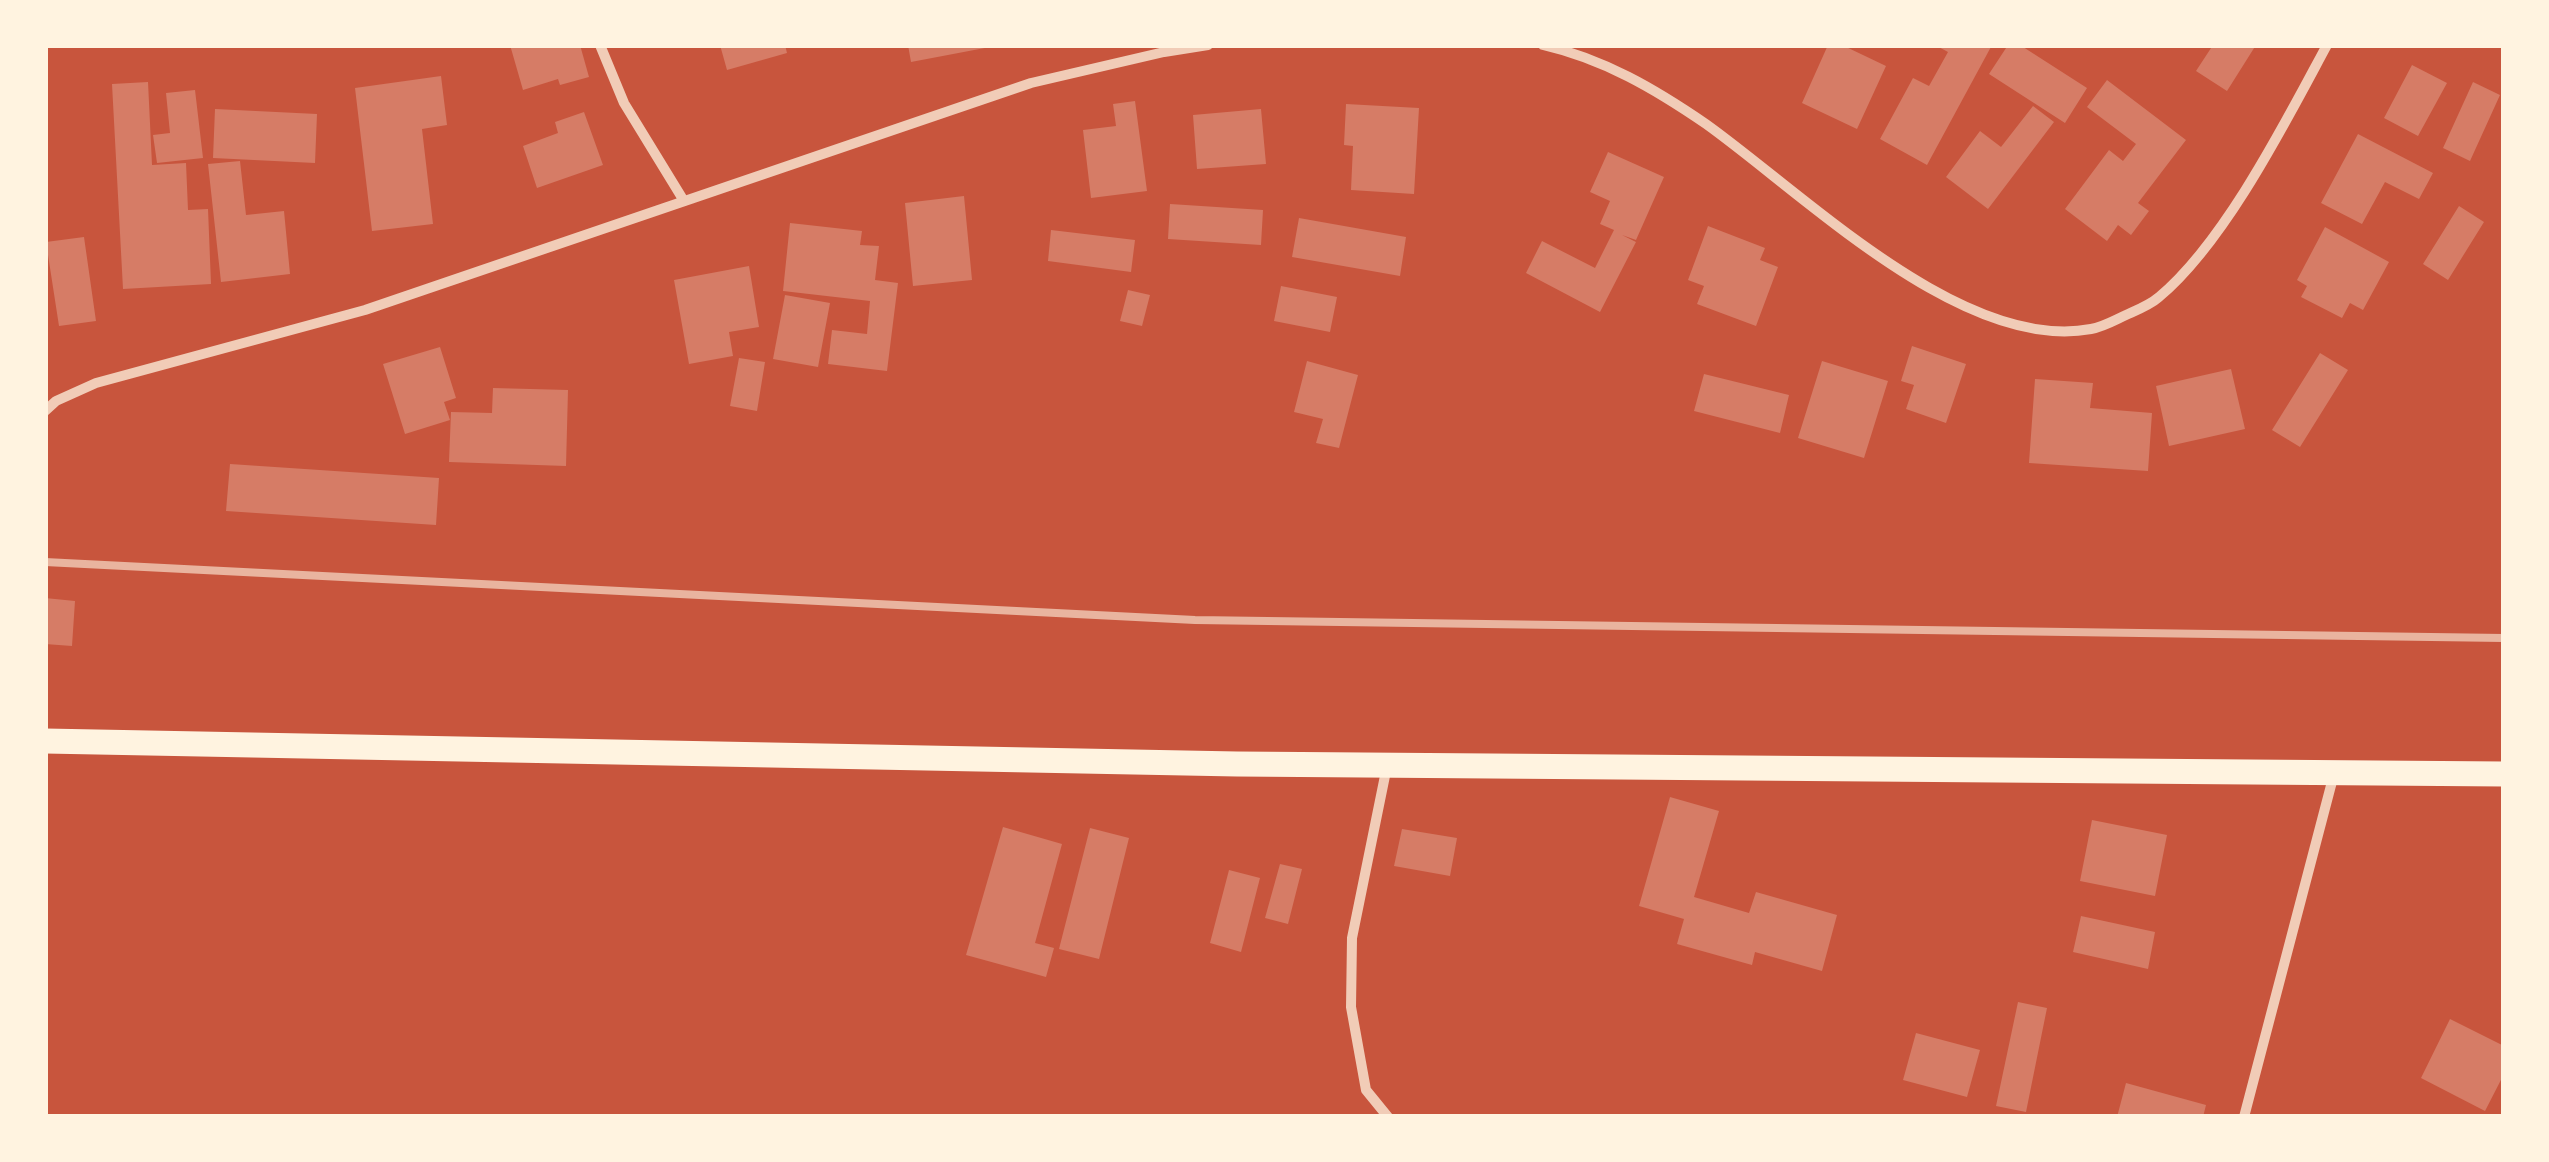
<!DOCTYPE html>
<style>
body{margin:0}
#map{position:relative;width:2549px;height:1162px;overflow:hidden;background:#c8553d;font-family:"Noto Sans",sans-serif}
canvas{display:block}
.frame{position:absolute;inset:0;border:48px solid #fff3e0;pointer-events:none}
</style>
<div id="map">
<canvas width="2549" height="1162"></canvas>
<div class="frame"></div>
</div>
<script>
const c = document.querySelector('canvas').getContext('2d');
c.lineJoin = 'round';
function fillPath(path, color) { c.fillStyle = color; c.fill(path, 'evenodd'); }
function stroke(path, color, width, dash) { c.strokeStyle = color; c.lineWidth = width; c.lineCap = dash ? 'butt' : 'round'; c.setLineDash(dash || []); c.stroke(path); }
const building = new Path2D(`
 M510,45H580L589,77L560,85L558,79L523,90Z
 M720,45H785L787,53L727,70Z
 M908,45H990V47L911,62Z
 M1828,45H1842L1886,66L1857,129L1802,103Z
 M1935,45H1992L1927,165L1880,139L1913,78L1929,86L1948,52Z
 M2008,45H2020L2087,88L2065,123L1989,74Z
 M2213,45H2256L2227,91L2196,71Z
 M2412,65L2447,83L2418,136L2384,118Z
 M441,76L447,125L422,129L433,224L372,231L355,88Z
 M2107,80L2186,140L2138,203L2149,211L2131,235L2118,225L2107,241L2065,209L2109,150L2123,161L2136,144L2087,107Z
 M148,82L152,165L186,163L188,210L208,209L211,284L123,289L112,84Z
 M2473,82L2500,95L2470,161L2443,148Z
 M195,90L203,158L157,163L153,135L170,133L166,93Z
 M1135,101L1147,191L1091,198L1083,130L1116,126L1113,104Z
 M1346,104L1419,108L1414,194L1351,190L1353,146L1344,145Z
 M2033,106L2054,122L1988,209L1946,177L1980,131L2001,147Z
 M215,109L317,114L315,163L213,158Z
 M1261,109L1266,164L1197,169L1193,115Z
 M584,112L603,165L537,188L523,146L558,133L555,122Z
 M2358,134L2433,173L2419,199L2385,182L2362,224L2321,203Z
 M1608,152L1664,177L1636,240L1622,235L1636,242L1600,312L1526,273L1542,241L1595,268L1614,230L1600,224L1610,201L1590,192Z
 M240,161L246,215L284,211L290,274L221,282L208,164Z
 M964,196L972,280L913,286L905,203Z
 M1170,204L1263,210L1261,245L1168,239Z
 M2459,206L2484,222L2448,280L2423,264Z
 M1299,218L1406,237L1400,276L1292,257Z
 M790,223L862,231L860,245L879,246L875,280L898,283L887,371L828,364L832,330L867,334L870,301L783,291Z
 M1708,226L1765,248L1760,260L1778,267L1756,326L1697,304L1704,286L1688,280Z
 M2325,227L2389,262L2363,310L2350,303L2342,318L2301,297L2307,286L2297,280Z
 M1051,230L1135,240L1131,272L1048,261Z
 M84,237L96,321L59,326L46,242Z
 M749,266L759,327L729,332L733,356L689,364L674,280Z
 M1281,286L1337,297L1330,332L1274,321Z
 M1128,290L1150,295L1142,326L1120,321Z
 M785,295L830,303L818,367L773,359Z
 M1912,346L1966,364L1946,423L1906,409L1914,385L1901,381Z
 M440,347L456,398L444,402L450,420L405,434L383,364Z
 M2320,353L2348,370L2300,447L2272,430Z
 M739,358L765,362L757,411L730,406Z
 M1307,361L1358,375L1339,448L1316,443L1323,419L1294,412Z
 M1822,361L1888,381L1864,458L1798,438Z
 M2231,369L2245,429L2169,446L2156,386Z
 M1704,374L1789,395L1780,433L1694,411Z
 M2035,379L2093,383L2090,408L2152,413L2148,471L2029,463Z
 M493,388L568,390L566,466L449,462L451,412L492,413Z
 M230,464L439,478L436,525L226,511Z
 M45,598L75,601L72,646L45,644Z
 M1670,797L1719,811L1694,897L1749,913L1756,892L1837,915L1822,971L1755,952L1752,965L1677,944L1684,919L1639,906Z
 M2092,820L2167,835L2155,896L2080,881Z
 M1003,827L1062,844L1035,943L1054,948L1046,977L966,955Z
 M1090,828L1129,838L1099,959L1059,949Z
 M1402,829L1457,838L1450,876L1394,866Z
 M1280,864L1302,869L1288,924L1265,918Z
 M1229,870L1260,878L1241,952L1210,943Z
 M2081,916L2155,932L2148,969L2073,952Z
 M2018,1002L2047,1008L2026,1112L1996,1106Z
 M2450,1019L2504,1046V1074L2485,1111L2421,1078Z
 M1916,1033L1980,1050L1967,1097L1903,1080Z
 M2126,1083L2206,1105L2203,1117H2117Z`);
const minor = new Path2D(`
 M600,45L624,103L684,201
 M1543,45C1604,59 1655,89 1706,124C1804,194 1963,353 2091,329C2103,327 2115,320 2126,315C2137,310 2150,305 2159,297C2225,242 2286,121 2327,45
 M45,411L56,401L96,383L365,310L1031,83L1164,52L1208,45
 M1387,766L1352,938L1351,1007L1366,1090L1388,1117
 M2244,1117L2334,774`);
const primary = new Path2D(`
 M45,741L1237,764L2504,774`);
const rail = new Path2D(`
 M45,562L1195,620L2504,638`);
fillPath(building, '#d67c66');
stroke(minor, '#f1ccb7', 10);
stroke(primary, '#fff3e0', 25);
stroke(rail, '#e9b49f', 8);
</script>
